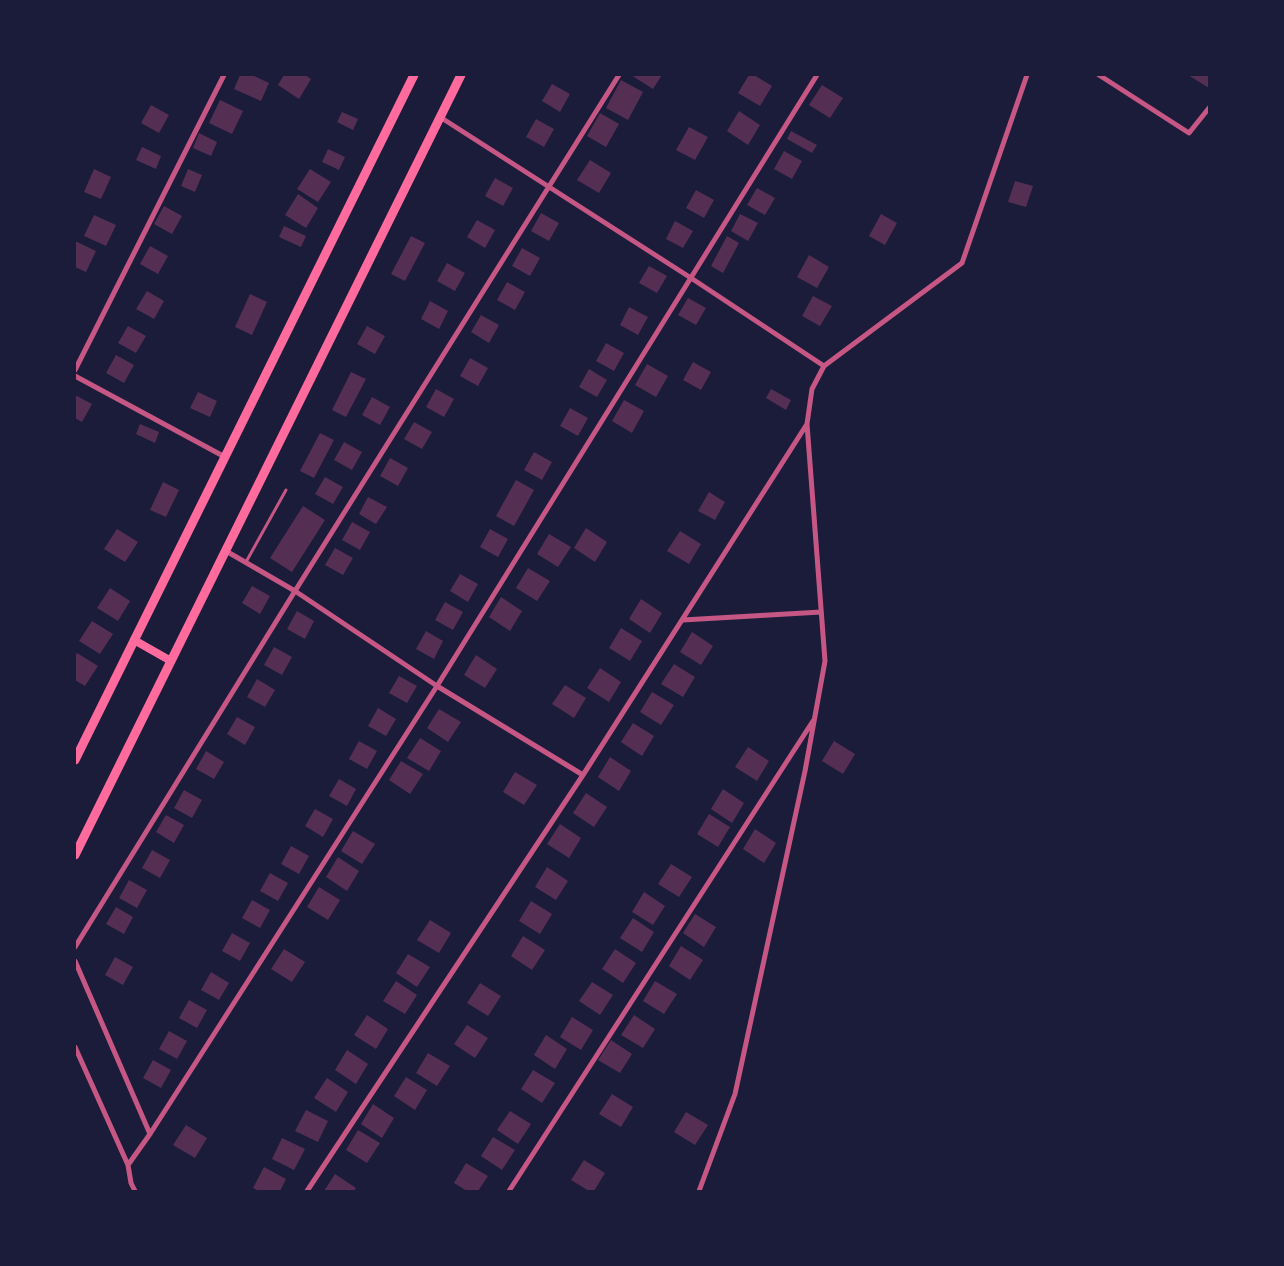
<!DOCTYPE html>
<style>
body{margin:0}
#map{position:relative;width:1284px;height:1266px;overflow:hidden;background:#1b1b3a;font-family:Commissioner,sans-serif}
canvas{display:block}
.frame{position:absolute;inset:0;border:76px solid #1b1b3a;pointer-events:none}
</style>
<div id="map">
<canvas width="1284" height="1266"></canvas>
<div class="frame"></div>
</div>
<script>
const c = document.querySelector('canvas').getContext('2d');
c.lineJoin = 'round';
function fillPath(path, color) { c.fillStyle = color; c.fill(path, 'evenodd'); }
function stroke(path, color, width, dash) { c.strokeStyle = color; c.lineWidth = width; c.lineCap = dash ? 'butt' : 'round'; c.setLineDash(dash || []); c.stroke(path); }
const building = new Path2D(`
 M240,75H252L269,83L261,101L234,89Z
 M284,75H305L311,79L299,99L278,85Z
 M631,75H662L653,89Z
 M749,75H754L772,86L760,106L738,93Z
 M1188,75H1209V88Z
 M621,80L643,92L628,120L606,108Z
 M552,84L570,94L560,112L542,101Z
 M822,85L843,98L830,118L809,105Z
 M220,100L243,111L232,134L209,123Z
 M151,105L169,115L159,133L141,123Z
 M739,111L760,125L748,145L727,131Z
 M342,112L358,119L353,130L337,122Z
 M600,113L619,124L606,147L587,136Z
 M536,119L554,129L544,147L526,137Z
 M689,127L708,137L695,160L676,150Z
 M791,131L817,145L812,153L787,139Z
 M199,133L217,142L211,156L193,148Z
 M142,147L161,156L156,169L136,160Z
 M328,149L345,157L339,170L322,162Z
 M784,151L802,161L792,179L774,169Z
 M590,160L611,173L599,193L577,180Z
 M94,169L111,177L101,199L84,192Z
 M188,169L202,175L195,192L181,186Z
 M310,169L331,182L318,202L297,189Z
 M495,178L513,188L503,206L485,196Z
 M1015,181L1033,186L1026,207L1008,202Z
 M757,188L775,198L765,215L747,205Z
 M696,190L714,200L704,218L686,208Z
 M298,194L318,208L306,228L285,215Z
 M164,206L182,216L172,234L154,224Z
 M541,213L559,223L549,241L531,231Z
 M740,214L758,223L748,241L731,231Z
 M881,214L897,223L885,245L869,236Z
 M94,215L116,225L106,246L84,236Z
 M477,220L495,230L485,248L467,237Z
 M675,221L693,231L683,248L666,239Z
 M284,226L306,236L301,247L279,237Z
 M411,236L425,243L405,281L391,274Z
 M727,236L739,243L723,273L711,266Z
 M75,241L96,251L86,272L75,267Z
 M150,246L168,256L158,274L140,264Z
 M522,248L540,258L530,276L512,266Z
 M809,255L829,267L817,288L797,277Z
 M447,263L465,273L455,291L437,281Z
 M649,266L667,276L657,293L639,283Z
 M507,282L525,292L515,310L497,300Z
 M147,291L164,301L154,319L136,309Z
 M250,294L267,302L252,335L235,327Z
 M813,296L832,306L820,326L802,316Z
 M688,298L706,308L696,325L678,315Z
 M430,301L448,311L439,329L421,319Z
 M629,307L648,317L638,335L620,325Z
 M481,315L499,325L489,343L471,332Z
 M128,326L146,336L136,353L118,343Z
 M367,326L385,336L375,354L357,344Z
 M606,343L624,353L614,371L596,361Z
 M116,355L134,365L124,383L106,373Z
 M470,358L488,368L478,386L460,376Z
 M693,362L711,372L701,390L683,380Z
 M647,364L668,376L656,397L635,385Z
 M589,369L607,380L597,397L579,387Z
 M351,372L366,379L346,417L332,410Z
 M436,389L454,399L444,417L426,407Z
 M771,389L791,400L786,410L766,398Z
 M198,392L217,401L210,417L190,408Z
 M75,395L92,404L82,422L75,418Z
 M372,397L390,407L380,425L362,415Z
 M624,400L644,411L632,433L612,421Z
 M570,408L588,418L578,436L560,426Z
 M414,422L432,432L422,449L404,439Z
 M140,424L159,432L155,443L136,434Z
 M320,433L334,440L314,478L300,471Z
 M344,442L362,452L352,470L334,460Z
 M534,452L552,462L542,480L524,470Z
 M390,458L408,468L398,486L380,476Z
 M325,477L343,487L333,504L315,494Z
 M516,480L534,490L514,526L496,516Z
 M163,482L179,490L166,517L150,510Z
 M709,492L725,502L715,520L698,511Z
 M368,497L387,507L376,524L359,514Z
 M303,506L325,520L292,572L270,558Z
 M352,522L370,532L360,550L342,540Z
 M586,528L607,542L595,562L574,548Z
 M117,529L138,542L125,562L104,549Z
 M490,529L508,539L498,557L480,547Z
 M680,531L701,544L689,564L667,551Z
 M549,534L571,547L558,567L537,554Z
 M335,548L353,558L343,575L325,565Z
 M528,568L550,581L537,601L516,588Z
 M460,574L478,584L468,602L450,591Z
 M252,586L270,596L260,614L242,603Z
 M110,588L130,601L118,621L97,608Z
 M501,597L522,611L510,631L489,617Z
 M641,599L662,613L650,633L629,619Z
 M445,602L463,612L453,630L435,620Z
 M297,611L314,621L305,639L287,629Z
 M92,621L113,634L100,654L79,641Z
 M621,628L642,641L630,661L609,648Z
 M426,631L443,641L434,659L416,649Z
 M692,632L713,646L701,665L680,652Z
 M274,647L292,657L282,675L264,665Z
 M77,653L98,666L85,686L75,680V656Z
 M476,655L497,669L485,688L464,675Z
 M674,664L695,677L683,697L661,684Z
 M600,668L621,682L609,702L587,688Z
 M399,676L417,686L407,703L389,693Z
 M257,679L275,690L265,707L247,697Z
 M565,685L586,698L574,718L552,704Z
 M652,692L674,705L661,725L640,712Z
 M378,708L396,719L386,736L368,726Z
 M439,709L461,722L448,742L427,728Z
 M237,717L255,727L245,745L227,734Z
 M633,723L654,736L642,756L621,742Z
 M420,738L441,751L429,771L407,758Z
 M359,741L377,751L367,769L349,759Z
 M834,741L855,754L843,774L822,761Z
 M748,747L769,761L757,781L735,767Z
 M206,751L224,762L214,779L196,769Z
 M610,757L631,771L619,791L598,777Z
 M401,761L423,774L410,794L389,780Z
 M515,772L537,785L524,805L503,792Z
 M339,779L356,789L347,806L329,796Z
 M723,789L744,803L732,823L711,809Z
 M184,790L202,800L192,818L174,808Z
 M586,793L607,807L594,827L573,813Z
 M315,809L333,819L323,837L305,826Z
 M709,814L730,827L718,847L697,834Z
 M166,815L184,825L174,843L156,832Z
 M560,824L581,838L569,858L547,844Z
 M755,829L776,843L764,863L743,849Z
 M353,831L375,844L362,864L341,851Z
 M291,846L309,856L299,874L281,864Z
 M152,850L170,860L160,878L142,868Z
 M338,857L359,871L347,891L326,877Z
 M671,864L692,877L679,897L658,884Z
 M547,867L568,881L556,900L535,887Z
 M270,873L288,883L278,901L260,891Z
 M129,880L147,890L137,908L119,898Z
 M319,887L340,900L328,920L307,907Z
 M644,892L665,906L653,925L632,912Z
 M252,900L270,910L260,928L242,918Z
 M531,901L552,914L540,934L519,921Z
 M116,907L133,917L124,934L106,924Z
 M695,914L716,927L704,947L683,933Z
 M633,918L654,932L642,952L620,938Z
 M430,920L451,933L439,953L417,940Z
 M232,933L250,943L240,961L222,951Z
 M523,936L545,950L532,970L511,956Z
 M681,946L703,960L690,980L669,966Z
 M284,949L305,962L292,982L271,969Z
 M615,949L636,963L623,983L602,969Z
 M408,954L430,967L417,987L396,973Z
 M115,957L133,967L123,985L105,975Z
 M211,972L229,983L219,1000L201,990Z
 M396,981L417,995L405,1014L383,1001Z
 M655,981L677,994L664,1014L643,1001Z
 M592,982L613,995L600,1015L579,1001Z
 M480,983L501,996L488,1016L467,1003Z
 M189,1000L207,1010L197,1028L179,1018Z
 M367,1015L388,1029L376,1049L354,1035Z
 M634,1015L655,1029L643,1048L621,1035Z
 M572,1017L593,1030L581,1050L560,1037Z
 M467,1025L488,1038L475,1058L454,1044Z
 M169,1031L187,1041L177,1059L159,1049Z
 M546,1035L567,1049L555,1069L534,1055Z
 M611,1040L632,1054L620,1073L598,1060Z
 M347,1050L368,1064L356,1084L335,1070Z
 M428,1053L450,1066L437,1086L416,1073Z
 M153,1060L171,1070L161,1088L143,1078Z
 M533,1070L555,1083L542,1103L521,1089Z
 M406,1077L427,1090L415,1110L394,1096Z
 M327,1078L348,1092L336,1112L314,1098Z
 M612,1094L633,1107L621,1127L599,1114Z
 M373,1104L394,1118L382,1138L361,1124Z
 M306,1110L328,1121L318,1142L295,1131Z
 M510,1111L531,1124L518,1144L497,1130Z
 M686,1112L708,1125L695,1145L674,1132Z
 M186,1125L207,1138L195,1158L173,1145Z
 M358,1130L380,1143L367,1163L346,1150Z
 M493,1137L515,1150L502,1170L481,1156Z
 M282,1138L305,1149L294,1170L272,1159Z
 M584,1160L605,1173L594,1191H589L571,1180Z
 M466,1163L488,1176L478,1191H467L454,1183Z
 M264,1167L286,1179L280,1191H259L253,1188Z
 M335,1174L356,1188L354,1191H324Z`);
const service = new Path2D(`
 M246,562L286,490`);
const minor = new Path2D(`
 M1099,75L1189,133L1209,108
 M440,117L691,278L824,366
 M75,370L224,75
 M75,376L225,457
 M226,551L295,591L437,686L583,775
 M683,620L821,612
 M75,947L295,591L619,75
 M75,961L150,1134
 M75,1047L128,1165L131,1183L135,1191
 M128,1165L150,1134L437,686L817,75
 M307,1191L583,775L807,424
 M509,1191L813,721
 M699,1191L735,1094L805,771L825,661L807,424L812,389L824,366L962,263L1027,75`);
const secondary = new Path2D(`
 M134,640L171,661`);
const primary = new Path2D(`
 M75,760L414,75
 M75,855L461,75`);
fillPath(building, '#542f53');
stroke(service, '#c65784', 3);
stroke(minor, '#c65784', 5);
stroke(secondary, '#ff6b9d', 8);
stroke(primary, '#ff6b9d', 9);
</script>
